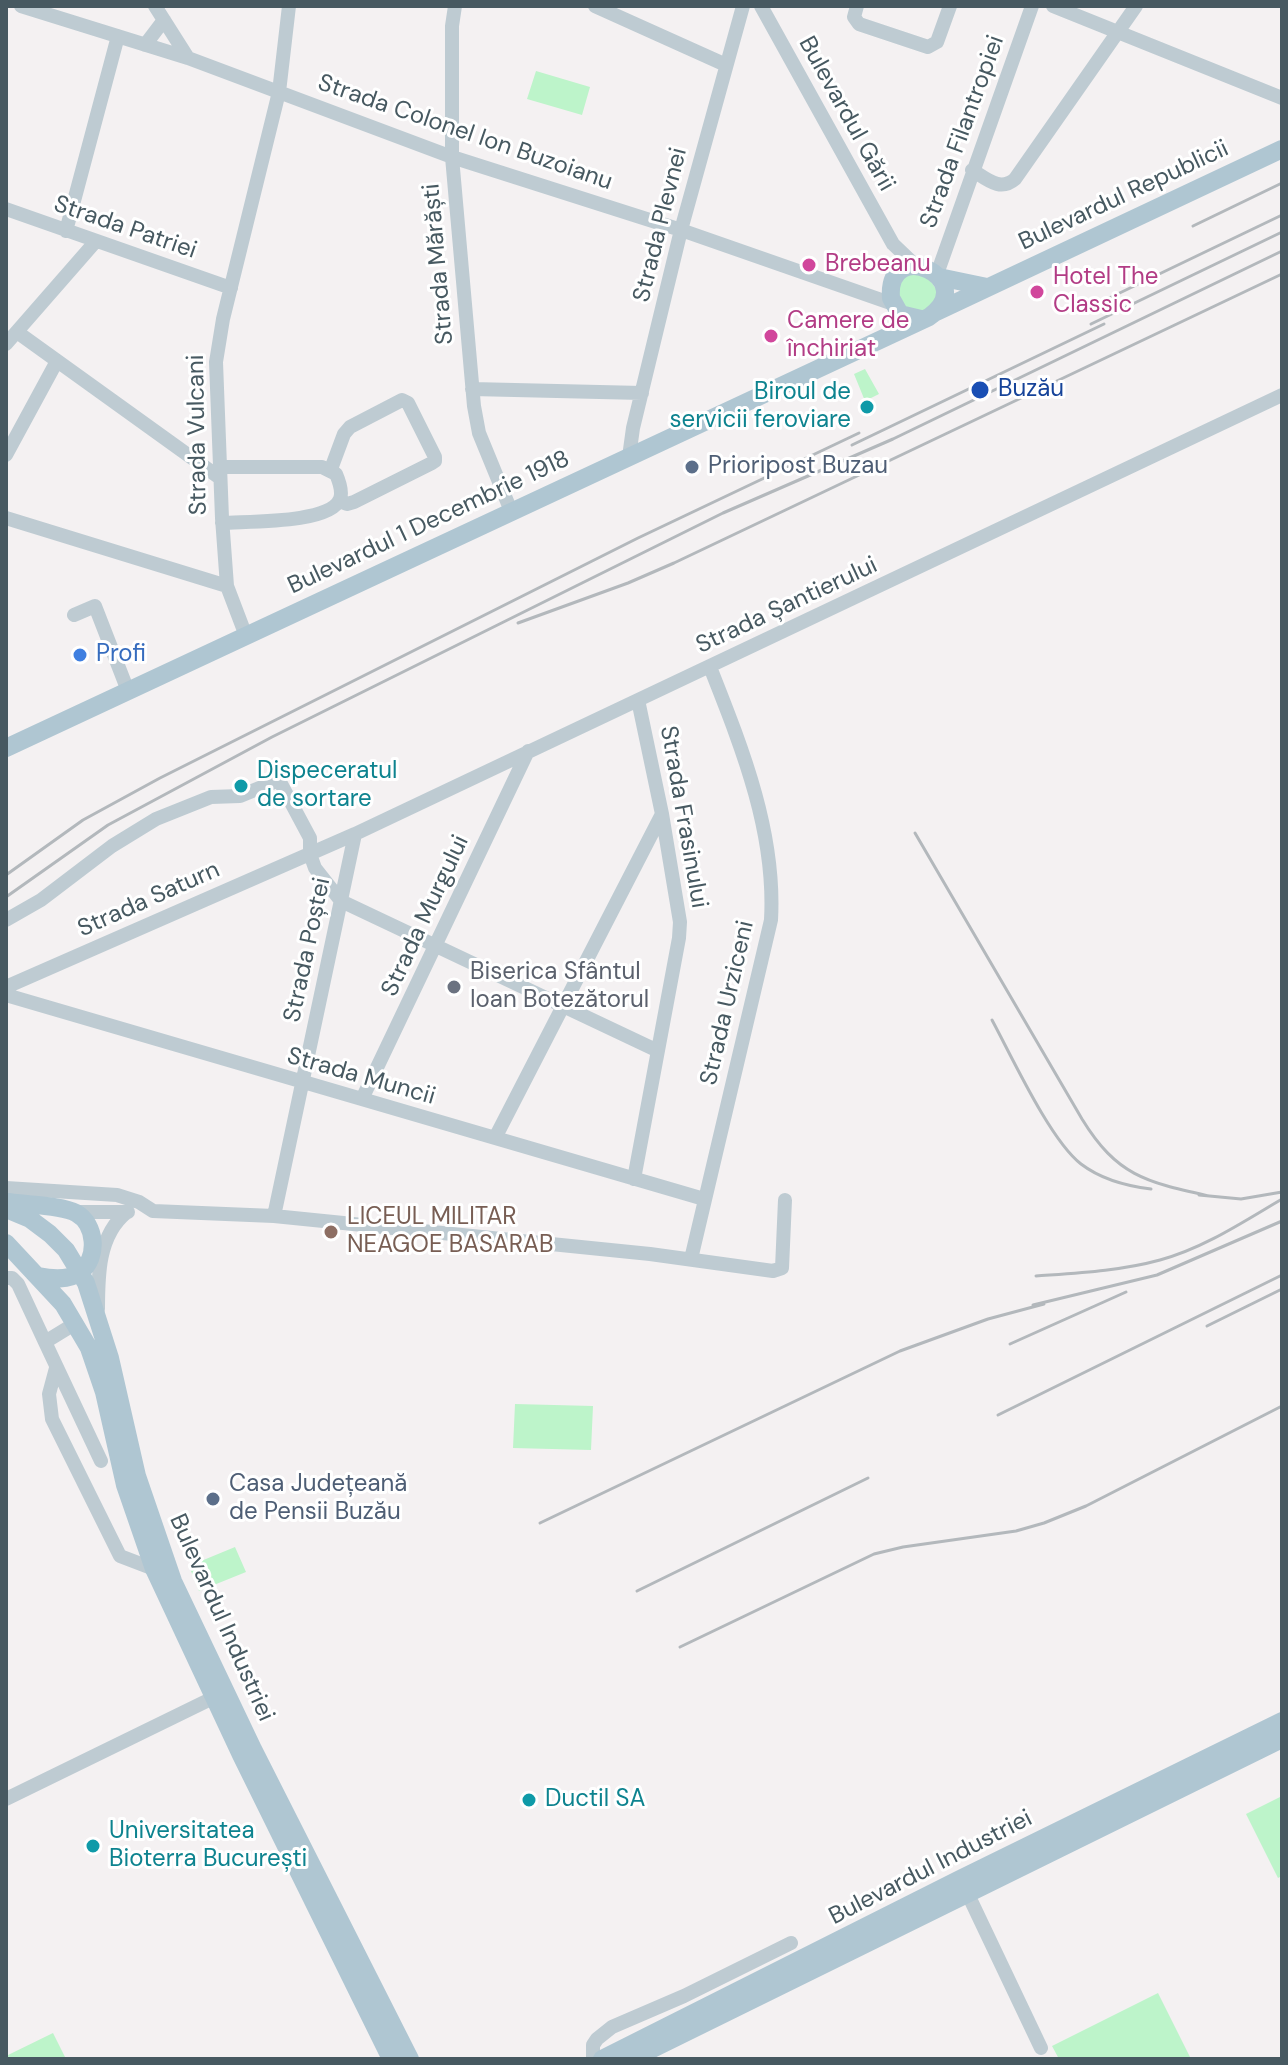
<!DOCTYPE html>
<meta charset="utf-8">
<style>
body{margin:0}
#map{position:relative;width:1288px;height:2065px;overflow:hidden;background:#f4f1f2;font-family:"DM Sans",sans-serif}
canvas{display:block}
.frame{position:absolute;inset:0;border:8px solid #475961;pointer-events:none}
</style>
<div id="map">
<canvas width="1288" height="2065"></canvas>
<div class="frame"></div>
</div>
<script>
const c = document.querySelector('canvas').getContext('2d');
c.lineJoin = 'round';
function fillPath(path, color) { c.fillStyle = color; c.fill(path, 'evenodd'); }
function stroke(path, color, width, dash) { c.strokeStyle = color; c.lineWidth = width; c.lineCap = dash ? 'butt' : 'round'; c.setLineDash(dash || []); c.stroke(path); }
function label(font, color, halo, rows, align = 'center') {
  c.font = font + ' "DM Sans",sans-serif'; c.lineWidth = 6; c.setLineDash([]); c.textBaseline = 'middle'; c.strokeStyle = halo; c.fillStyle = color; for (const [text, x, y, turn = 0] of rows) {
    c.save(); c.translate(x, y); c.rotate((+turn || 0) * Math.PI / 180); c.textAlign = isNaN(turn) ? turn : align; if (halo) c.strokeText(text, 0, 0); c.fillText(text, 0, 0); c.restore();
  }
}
const green = new Path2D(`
 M536,71L590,87L582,115L527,99Z
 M908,274H926L938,292L931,308L915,313L899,302V283Z
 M865,369L879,394L865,401L854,374Z
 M515,1404L593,1406L591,1450L513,1448Z
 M235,1547L246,1572L199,1591L189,1566Z
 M1282,1796V1876L1278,1878L1246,1814Z
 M1158,1993L1191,2059H1059L1052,2046Z
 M53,2033L66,2059H6V2056Z`);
const minor = new Path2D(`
 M21,6L188,58L452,157L681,230L893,304
 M155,6L188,58
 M455,6L452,26V157L474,406L479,433L511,511
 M595,6L726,65
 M761,6L893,244L915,265
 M857,6L854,17L859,24L928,47L937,42L950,6
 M1053,6L1282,98
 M145,45L164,20
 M972,170C987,179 1000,192 1015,179L1136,6
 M6,209L231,288
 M66,231L118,36
 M937,274L1032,6
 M17,332L220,478
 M6,344L96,241
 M472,389L642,393
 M6,455L57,361
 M629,457L633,428L681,230L743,6
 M220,467H322L336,474C339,481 343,491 340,499C330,524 247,521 222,523
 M331,469L344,434L350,427L402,400L408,403L435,457V461L432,463L354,502L347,504L339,501
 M6,518L227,586
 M74,615L95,606L128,691
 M246,636L227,586L222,518L216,362L223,319L279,92L289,6
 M6,920L41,900L112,846L156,819L211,797L240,796L279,780L310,838V854L315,868L341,901L656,1050
 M6,987L355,834L1282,395
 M6,995L704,1199
 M362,1099L528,751
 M495,1138L662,814
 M634,1179L679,938L680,922L662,814L638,700
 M6,1188L117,1195L139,1202L153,1211L274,1216L650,1254L773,1271L782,1268L785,1200
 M75,1212H128
 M274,1216L355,834
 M691,1259L771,920C776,832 742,748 710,667
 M6,1278H12L18,1284L45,1342L76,1323
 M98,1309C98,1276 98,1235 127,1212
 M45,1342L101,1461
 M56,1368L49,1394L52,1419L120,1556L154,1569
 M6,1799L221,1694
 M964,1886L1041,2048
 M593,2059V2045L597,2039L612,2027L684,1996L791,1943`);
const major = new Path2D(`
 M939,277L987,287
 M936,312L1282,149
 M6,748L929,317C982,279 886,235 891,298L900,314L921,319
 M8,1202C26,1205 61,1205 76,1213C96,1224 99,1258 80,1272C68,1281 52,1279 38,1276
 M6,1209L30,1219L50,1234L66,1250L86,1283L110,1358L137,1476L173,1581L253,1749L410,2059
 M6,1243L63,1304L89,1348L104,1392L125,1485L154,1569L241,1755L391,2059
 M602,2059L960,1879L1282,1721
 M632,2059L1282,1739`);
const rail = new Path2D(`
 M1193,226L1282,183
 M1103,301L1282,215
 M1091,324L1282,232
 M852,445L1104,324
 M518,623L628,583L674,563L1282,274
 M915,833L1082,1119C1117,1176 1146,1182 1209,1196
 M6,875L83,820L160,778L638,538L859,433
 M6,897L108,825L272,737L723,513L893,439L1282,251
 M992,1020C1012,1057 1050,1140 1081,1164C1102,1180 1126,1186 1151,1189
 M1199,1195L1241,1199L1282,1192
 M1036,1276C1077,1273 1120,1271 1160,1260C1204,1248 1243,1222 1282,1199
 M1033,1305L1157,1275L1282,1221
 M1207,1326L1282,1289
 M1010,1344L1126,1292
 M998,1415L1282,1275
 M540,1523L900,1351L988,1319L1044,1304
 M637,1591L868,1478
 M680,1647L874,1554L903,1547L1016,1531L1044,1523L1086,1506L1282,1406`);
const markers = [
 [809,265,8,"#d1479c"],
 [1037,292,8,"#d1479c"],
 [771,336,8,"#d1479c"],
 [980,390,10,"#1a4fb4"],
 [867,407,8,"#0f9aa8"],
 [692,467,8,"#5c6f8a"],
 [80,655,8,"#3f7fe0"],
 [241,786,8,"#0f9aa8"],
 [454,987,8,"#6b7280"],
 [331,1232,8,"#8d6e63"],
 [213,1499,8,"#5c6f8a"],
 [529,1800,8,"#0f9aa8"],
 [93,1846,8,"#0f9aa8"]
];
const streetNames = [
 ["Bulevardul Gării",846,114,61],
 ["Strada Filantropiei",963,132,-70],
 ["Strada Colonel Ion Buzoianu",465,133,19],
 ["Bulevardul Republicii",1124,196,-25],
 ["Strada Plevnei",661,225,-76],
 ["Strada Patriei",125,228,19],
 ["Strada Mărăști",439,264,-95],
 ["Strada Vulcani",198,435,-91],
 ["Bulevardul 1 Decembrie 1918",429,523,-25],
 ["Strada Șantierului",787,606,-25],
 ["Strada Frasinului",683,817,80],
 ["Strada Saturn",149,900,-24],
 ["Strada Murgului",426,916,-65],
 ["Strada Poștei",308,950,-78],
 ["Strada Urziceni",728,1003,-77],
 ["Strada Muncii",361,1077,16],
 ["Bulevardul Industriei",221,1618,66],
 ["Bulevardul Industriei",931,1868,-27]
];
const hotelNames = [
 ["Brebeanu",825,265],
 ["Hotel The",1053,278],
 ["Classic",1053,306],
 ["Camere de",787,322],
 ["închiriat",787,350]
];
const transitNames = [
 ["Buzău",998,390]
];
const cultureNames = [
 ["Biroul de",851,393,"right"],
 ["servicii feroviare",851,421,"right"],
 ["Dispeceratul",257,772],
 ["de sortare",257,800],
 ["Ductil SA",545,1800],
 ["Universitatea",109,1832],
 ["Bioterra București",109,1860]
];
const serviceNames = [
 ["Prioripost Buzau",708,467],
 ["Casa Județeană",229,1485],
 ["de Pensii Buzău",229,1513]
];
const shopNames = [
 ["Profi",96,655]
];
const worshipNames = [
 ["Biserica Sfântul",470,973],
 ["Ioan Botezătorul",470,1001]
];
const educationNames = [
 ["LICEUL MILITAR",347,1218],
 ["NEAGOE BASARAB",347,1246]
];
fillPath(green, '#bdf4ca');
stroke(minor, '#becbd2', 14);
stroke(major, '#afc6d2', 18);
stroke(rail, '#b3b8bc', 3);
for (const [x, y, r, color] of markers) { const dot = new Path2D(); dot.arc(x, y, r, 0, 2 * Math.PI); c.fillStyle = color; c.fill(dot); stroke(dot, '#fff', 3); }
label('24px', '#475961', '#fff', streetNames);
label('24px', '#b23c85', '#fff', hotelNames, 'left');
label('24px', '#164399', '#fff', transitNames, 'left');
label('24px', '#0d838f', '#fff', cultureNames, 'left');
label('24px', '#4e5e75', '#fff', serviceNames, 'left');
label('24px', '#366cbe', '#fff', shopNames, 'left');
label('24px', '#5b616d', '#fff', worshipNames, 'left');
label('24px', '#785e54', '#fff', educationNames, 'left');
</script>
